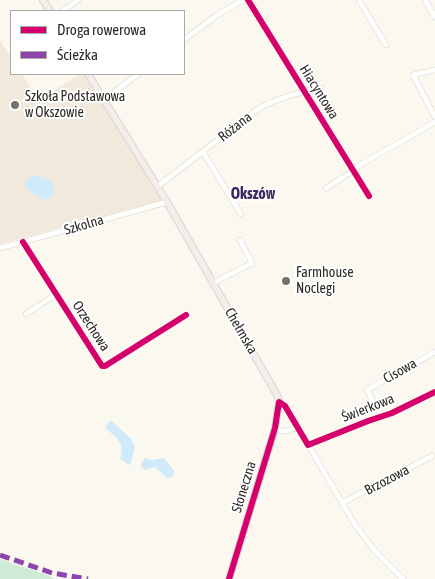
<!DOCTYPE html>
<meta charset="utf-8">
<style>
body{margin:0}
#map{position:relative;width:435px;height:579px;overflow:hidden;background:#fbf8f0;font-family:"Asap Condensed",sans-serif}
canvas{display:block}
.legend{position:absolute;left:10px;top:10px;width:175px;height:65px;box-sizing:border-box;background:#fff;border:1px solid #abaaa8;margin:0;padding:6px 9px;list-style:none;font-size:15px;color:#2c2a25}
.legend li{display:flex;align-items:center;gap:10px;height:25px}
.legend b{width:25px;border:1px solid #abaaa8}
</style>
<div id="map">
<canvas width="435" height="579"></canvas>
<ul class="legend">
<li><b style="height:6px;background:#d6006c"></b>Droga rowerowa</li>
<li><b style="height:6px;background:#8e44ad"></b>Ścieżka</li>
</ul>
</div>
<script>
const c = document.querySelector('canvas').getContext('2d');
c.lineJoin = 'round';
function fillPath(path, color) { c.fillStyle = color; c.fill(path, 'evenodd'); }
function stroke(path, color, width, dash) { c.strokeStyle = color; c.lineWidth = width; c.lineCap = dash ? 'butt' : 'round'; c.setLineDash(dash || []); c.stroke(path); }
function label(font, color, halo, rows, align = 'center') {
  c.font = font + ' "Asap Condensed",sans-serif'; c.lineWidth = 4; c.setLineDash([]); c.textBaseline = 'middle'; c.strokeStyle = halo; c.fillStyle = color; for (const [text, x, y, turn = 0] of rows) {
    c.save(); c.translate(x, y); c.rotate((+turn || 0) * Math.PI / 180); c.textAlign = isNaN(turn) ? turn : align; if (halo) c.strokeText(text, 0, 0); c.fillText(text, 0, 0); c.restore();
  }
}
const built = new Path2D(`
 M0,40L11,57V74H22L39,101L79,74H85L163,200L0,244Z`);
const green = new Path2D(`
 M0,559L50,576L54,579H0Z`);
const water = new Path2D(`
 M36,175L52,181L55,193L47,200C37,197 29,193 24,185L29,177Z
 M111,420L131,439L135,447L131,463L129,465L120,459C125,441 117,440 105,427Z
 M145,458L152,460L164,458L174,471V475L168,479L155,467L145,470L141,467V464Z`);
const minor = new Path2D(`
 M248,0L369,196
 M359,0L386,45
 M425,0L435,17
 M63,11L78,0
 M184,40L217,15L243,0
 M435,70L413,75L435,117
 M104,100L138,74
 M203,152L241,214
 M353,169L435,122
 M158,186L258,109C279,97 298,93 321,88
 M326,188L353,171
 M23,242L102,366H105L186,315
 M0,248L167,202
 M213,283L252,263L240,240
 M26,314L55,295
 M279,402L285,406L356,526L375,551L403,579
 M382,417L367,390L435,352
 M275,428C283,433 289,432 297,426
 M308,445L368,421L392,413L435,392
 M342,503L432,456`);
const major = new Path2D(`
 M43,0L50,11
 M88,74L167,202L277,395L279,402L275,428L229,579`);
const quiet = new Path2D(`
 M0,555L52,573L88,579`);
const cycleway = new Path2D(`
 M248,0L369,196
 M23,242L102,366H105L186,315
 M229,579L275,428L279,402L285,406L308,445L368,421L392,413L435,392`);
const markers = [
 [15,105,5,"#74726c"],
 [286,281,5,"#74726c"]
];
const streetNames = [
 ["Hiacyntowa",319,92,58],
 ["Różana",235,127,-38],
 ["Szkolna",84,225,-16],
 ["Orzechowa",91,326,57],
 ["Chełmska",241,331,60],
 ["Cisowa",400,371,-29],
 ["Świerkowa",368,408,-21],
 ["Brzozowa",387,480,-28],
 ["Słoneczna",244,487,-73]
];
const poiNames = [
 ["Szkoła Podstawowa",25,97],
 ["w Okszowie",25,113],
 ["Farmhouse",296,273],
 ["Noclegi",296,289]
];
const quarterNames = [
 ["Okszów",253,194]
];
fillPath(built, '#f1eadc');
fillPath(green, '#cfebd7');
fillPath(water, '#d0eafa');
stroke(minor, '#d6d4ce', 6);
stroke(major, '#d7d6d2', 8);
stroke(minor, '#fefefd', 5);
stroke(major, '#f5ecec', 6);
stroke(quiet, '#8e44ad', 5, [10, 5]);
stroke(cycleway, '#d6006c', 6);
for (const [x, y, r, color] of markers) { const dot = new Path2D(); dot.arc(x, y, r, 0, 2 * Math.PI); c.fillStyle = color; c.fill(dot); stroke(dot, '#fff', 2); }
label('14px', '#2c2a25', '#fff', streetNames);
label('14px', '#2c2a25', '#fff', poiNames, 'left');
label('bold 16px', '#3c2862', '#fff', quarterNames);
</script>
